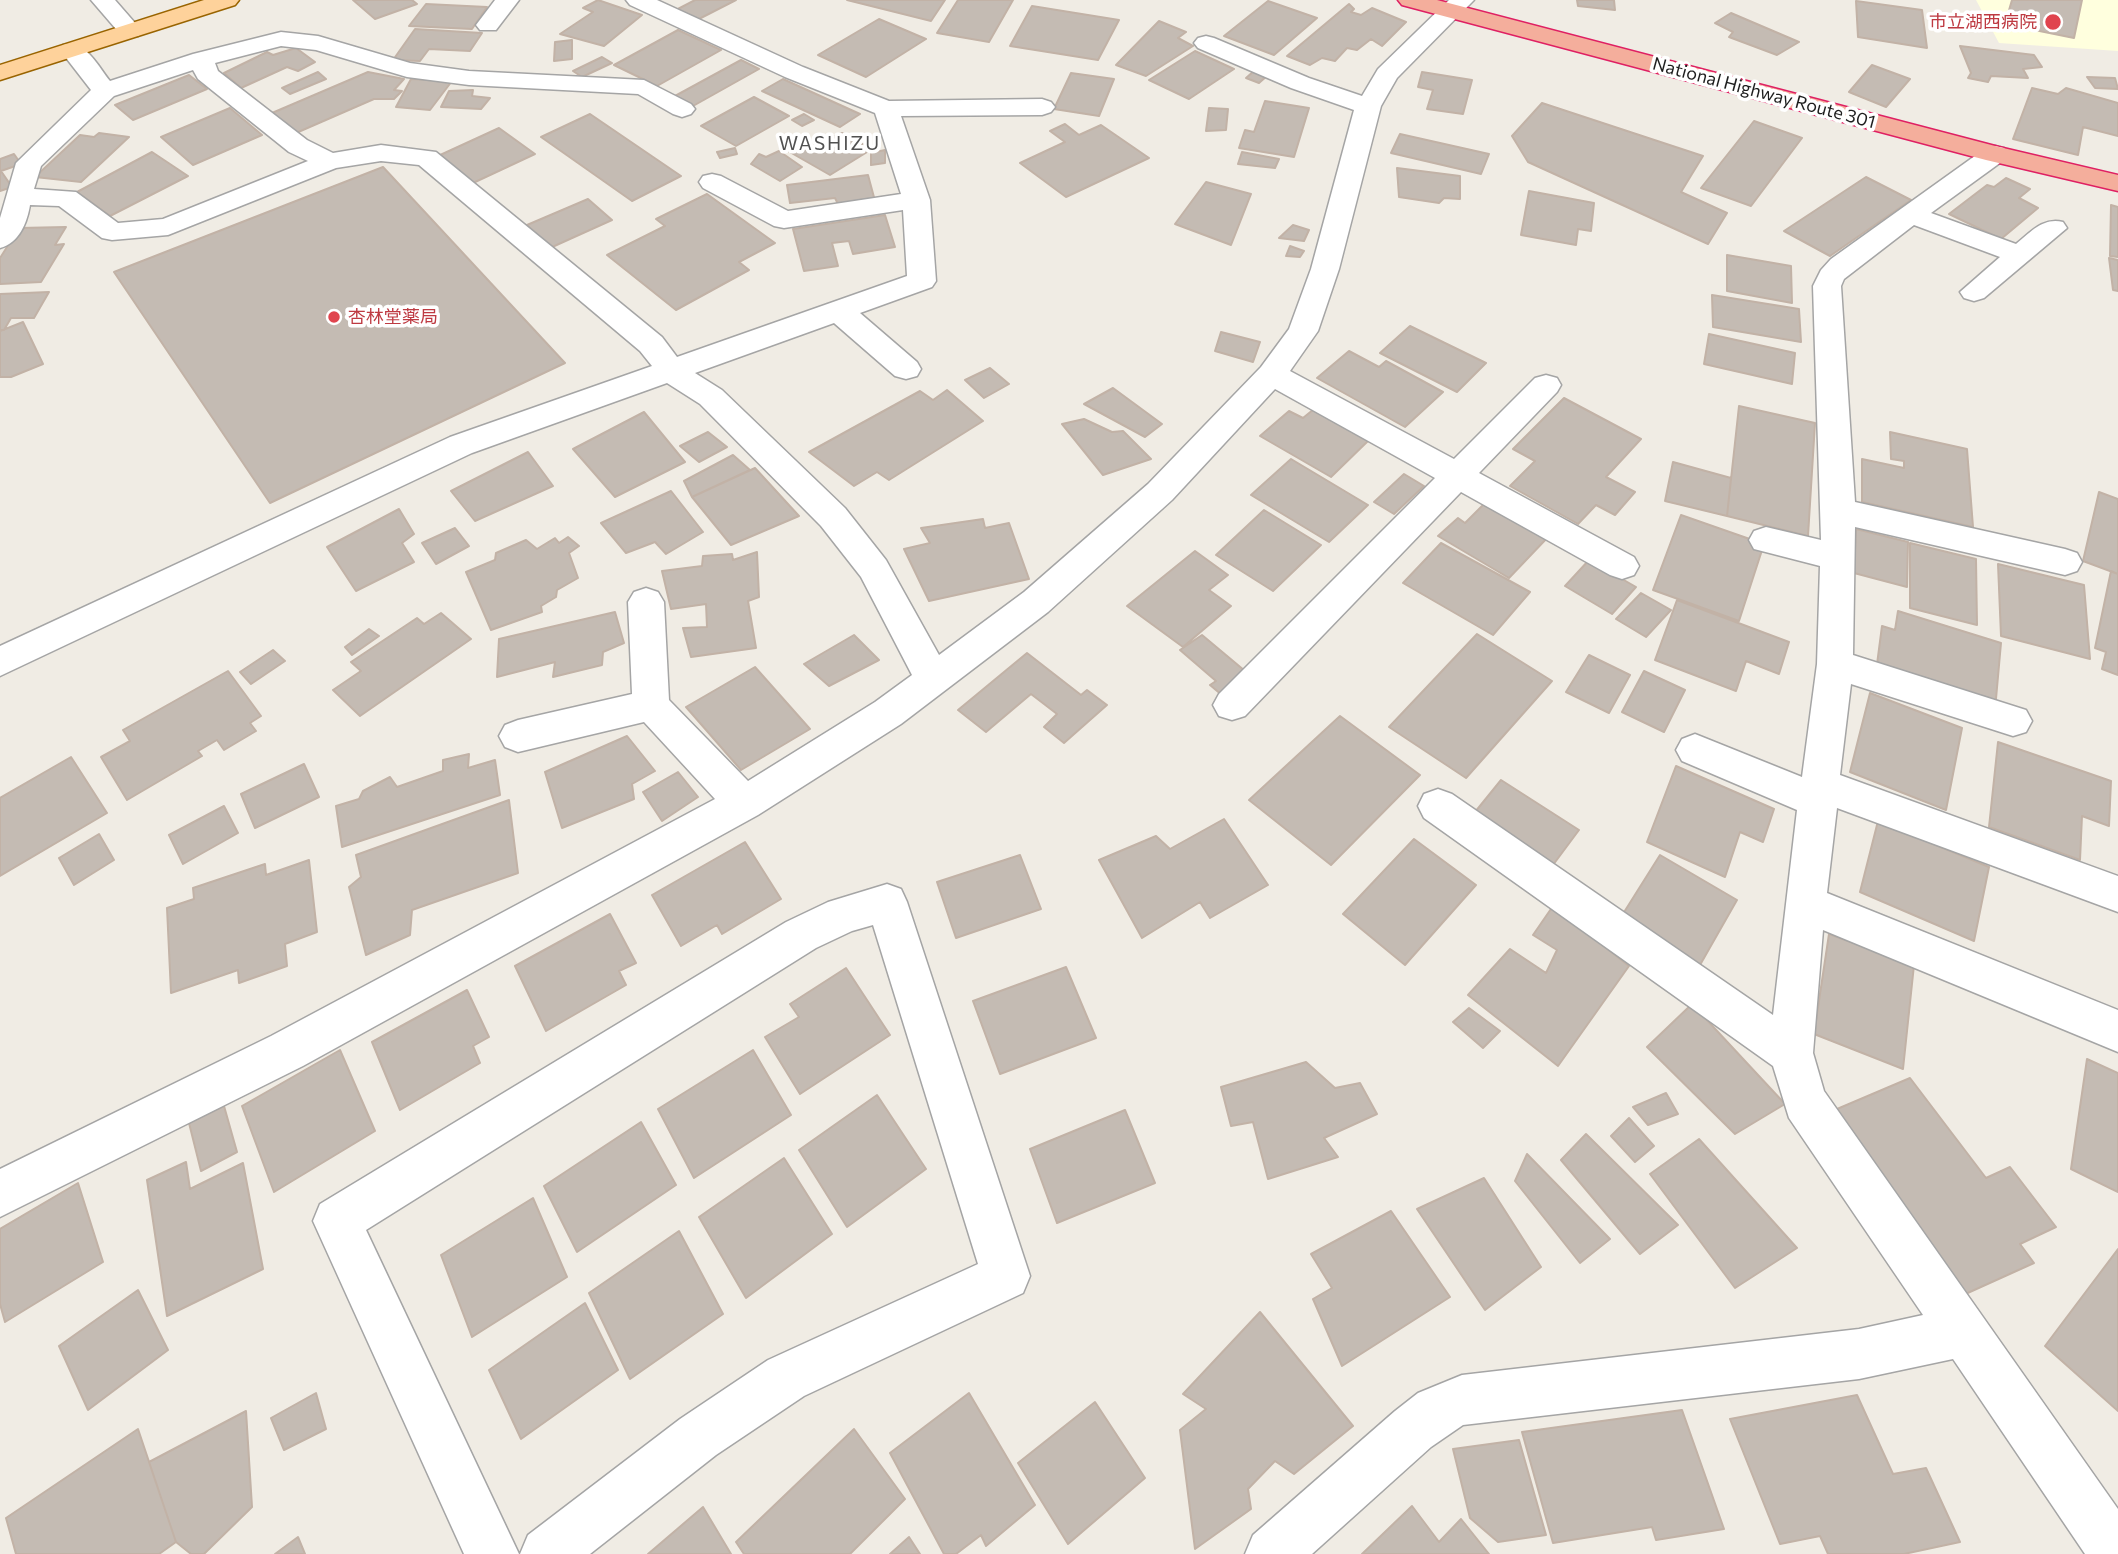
<!DOCTYPE html>
<meta charset="utf-8">
<style>
body{margin:0}
canvas{display:block;background:#f0ece4}
</style>
<canvas width="2118" height="1554"></canvas>
<script>
const c = document.querySelector('canvas').getContext('2d');
c.lineJoin = 'round';
function fillPath(path, color) { c.fillStyle = color; c.fill(path, 'evenodd'); }
function stroke(path, color, width, dash) { c.strokeStyle = color; c.lineWidth = width; c.lineCap = dash ? 'butt' : 'round'; c.setLineDash(dash || []); c.stroke(path); }
function label(font, color, halo, rows, align = 'center') {
  c.font = font + ' Commissioner,"Noto Sans JP",sans-serif'; c.lineWidth = 7; c.setLineDash([]); c.textBaseline = 'middle'; c.strokeStyle = halo; c.fillStyle = color; for (const [text, x, y, turn = 0] of rows) {
    c.save(); c.translate(x, y); c.rotate((+turn || 0) * Math.PI / 180); c.textAlign = isNaN(turn) ? turn : align; if (halo) c.strokeText(text, 0, 0); c.fillText(text, 0, 0); c.restore();
  }
}
const education = new Path2D(`
 M1976,0H2118V51L1999,43Z`);
const building = new Path2D(`
 M353,0H412L417,4L375,19Z
 M598,0L642,15L604,46L560,34L593,12L583,8Z
 M695,0H736L695,21L674,11Z
 M847,0H945L931,21Z
 M958,0H1013L989,42L937,33Z
 M1577,0H1614L1615,10L1578,6Z
 M2012,0H2082L2074,38L2005,24Z
 M1268,1L1317,18L1274,55L1224,36Z
 M1856,1L1922,10L1927,48L1858,37Z
 M426,4L487,7L472,29L409,26Z
 M1349,4L1354,9L1351,12L1361,15L1372,8L1406,22L1382,46L1371,39L1357,50L1347,48L1335,61L1322,58L1310,65L1287,56Z
 M1032,6L1119,20L1098,60L1010,46Z
 M1731,13L1799,42L1777,55L1729,37L1733,32L1715,23Z
 M879,19L926,39L866,77L818,55Z
 M1159,21L1186,32L1178,38L1193,46L1146,76L1116,65Z
 M415,29L482,33L470,51L429,49L420,61L393,60Z
 M678,30L721,50L657,86L614,65Z
 M572,40V59L554,61L555,42Z
 M1960,46L2034,55L2042,67L2023,69L2028,78L1991,76L1988,82L1968,78L1971,73Z
 M296,48L315,62L298,71L287,67L241,88L224,73L267,52L273,55Z
 M1195,51L1234,69L1189,99L1149,80Z
 M602,57L612,63L582,77L573,71Z
 M741,60L759,69L693,106L675,96Z
 M1872,65L1910,79L1886,107L1849,92Z
 M1255,70L1268,75L1259,83L1246,78Z
 M318,72L326,79L290,94L282,88Z
 M368,72L404,79L394,90L402,91L394,99H374L296,133L272,113Z
 M1422,72L1472,80L1463,114L1427,109L1433,90L1418,87Z
 M1071,73L1114,79L1099,116L1054,109Z
 M189,75L207,89L133,120L115,105Z
 M2087,77L2115,78L2118,89L2095,88Z
 M411,79L452,81L430,110L396,107Z
 M783,79L860,114L840,127L762,91Z
 M2032,88L2058,94L2066,88L2118,103V136L2083,127L2078,155L2013,139Z
 M473,90L472,96L490,98L481,109L441,107L449,91Z
 M754,97L789,116L736,146L701,126Z
 M1265,101L1309,108L1294,157L1239,148L1245,130L1254,132Z
 M1542,103L1703,156L1681,192L1727,213L1708,244L1528,162L1512,136Z
 M230,108L262,135L193,165L161,137Z
 M1209,108L1228,109L1226,130L1206,131Z
 M590,114L681,176L632,201L541,137Z
 M804,114L814,120L802,126L792,120Z
 M1754,121L1802,138L1751,206L1701,188Z
 M1065,124L1079,135L1101,125L1149,158L1066,197L1020,163L1065,142L1050,131Z
 M499,128L535,154L473,183L438,156Z
 M99,133L129,137L81,182L35,177L80,135L94,137Z
 M842,133L872,149L830,175L788,151L804,142L810,146Z
 M1400,134L1489,154L1481,174L1391,153Z
 M735,148L737,154L720,158L717,152Z
 M885,150V163L871,165V153Z
 M779,151L802,167L780,181L751,164L759,154L766,157Z
 M152,152L188,176L110,216L77,192Z
 M1242,152L1279,159L1275,168L1238,164Z
 M14,154L21,164L1,171L12,187L0,191V159Z
 M383,167L565,363L270,503L114,272Z
 M1397,168L1460,176V199L1444,198L1439,203L1399,197Z
 M868,175L875,201L839,206L835,198L790,203L787,185Z
 M1866,177L1911,200L1830,256L1784,231Z
 M2006,178L2030,189L2019,198L2038,208L2001,239L1949,214L1987,185L1994,187Z
 M1206,182L1251,194L1231,245L1175,224Z
 M1529,191L1594,203L1591,231L1578,229L1576,245L1521,235Z
 M707,194L775,243L739,262L749,270L676,310L607,255L665,226L656,219Z
 M588,199L612,220L550,248L527,225Z
 M2111,205L2118,207V257L2110,256Z
 M885,215L895,247L853,254L849,241L832,243L838,266L804,271L793,229Z
 M1293,225L1309,230L1304,241L1279,238Z
 M66,227L55,245L64,244L41,282L0,284V258L19,228Z
 M1290,246L1304,251L1300,257L1286,256Z
 M1727,255L1791,266L1792,303L1727,291Z
 M2109,258L2118,260V291L2113,290Z
 M49,292L34,318H11L4,330H0V294Z
 M1712,295L1799,309L1801,342L1713,327Z
 M23,322L43,364L11,377H0V331Z
 M1410,326L1486,363L1457,392L1380,353Z
 M1221,332L1260,342L1253,362L1215,351Z
 M1709,334L1795,353L1792,384L1704,364Z
 M1349,351L1379,367L1386,361L1443,392L1405,427L1317,378Z
 M990,368L1009,384L984,398L965,380Z
 M1113,388L1162,424L1145,437L1084,404Z
 M947,390L983,421L889,480L877,472L854,486L809,452L920,391L933,400Z
 M1564,398L1641,439L1606,477L1635,492L1615,515L1596,505L1578,524L1510,486L1535,461L1513,449Z
 M1739,406L1815,423L1808,536L1727,516Z
 M1314,409L1369,440L1331,477L1260,436L1289,411L1303,418Z
 M644,412L685,462L615,497L573,449Z
 M1084,419L1112,432L1123,431L1151,459L1103,475L1062,424Z
 M708,432L727,447L699,462L680,446Z
 M1890,432L1967,449L1973,527L1862,502V459L1904,468V461L1891,459Z
 M528,452L553,486L475,521L451,491Z
 M733,455L750,470L692,497L684,481Z
 M1291,459L1368,505L1329,542L1251,495Z
 M1673,462L1731,478L1727,516L1665,501Z
 M755,468L799,516L731,545L692,497Z
 M1404,474L1424,486L1394,514L1374,502Z
 M671,491L703,532L666,554L655,542L626,553L601,523Z
 M2099,492L2118,499V574L2083,561Z
 M1487,501L1549,536L1509,578L1438,536L1458,518L1465,523Z
 M399,509L414,534L402,543L414,562L356,591L327,547Z
 M1264,510L1321,545L1273,591L1216,555Z
 M1681,515L1764,544L1739,621L1653,590Z
 M983,519L985,528L1009,523L1029,579L929,601L904,549L930,543L921,528Z
 M455,528L469,546L436,564L422,543Z
 M1856,529L1908,542L1907,587L1854,573Z
 M568,537L579,546L569,553L578,578L557,590L556,597L541,606L542,612L491,630L466,572L495,560L496,553L526,540L537,549L555,538L559,543Z
 M1441,543L1530,592L1493,635L1403,583Z
 M1910,543L1976,559L1977,625L1910,608Z
 M1195,551L1228,575L1209,590L1231,606L1183,647L1127,606Z
 M757,552L759,597L748,601L756,648L691,657L683,628L707,627L706,604L671,609L662,571L702,566L703,556L732,554L733,560Z
 M1589,560L1636,587L1612,614L1565,586Z
 M1998,564L2084,585L2090,659L2001,636Z
 M2111,571L2118,574V675L2102,669L2106,652L2095,648Z
 M1641,593L1671,610L1646,637L1616,619Z
 M1677,600L1789,642L1779,674L1746,661L1736,691L1655,660Z
 M1898,611L2001,643L1995,710L1876,672L1882,626L1895,630Z
 M615,612L624,643L603,652L602,665L553,677L555,662L497,677L499,639Z
 M441,613L471,639L360,716L333,690L361,671L351,662L417,618L424,624Z
 M369,629L379,636L352,655L345,647Z
 M1477,634L1552,681L1466,778L1389,727Z
 M854,635L879,660L829,686L804,664Z
 M1202,635L1251,676L1223,696L1210,685L1216,681L1180,650Z
 M273,650L285,661L251,684L240,672Z
 M1027,653L1081,695L1087,690L1107,705L1064,743L1044,727L1057,714L1031,694L986,732L958,710Z
 M1589,655L1630,675L1609,713L1566,692Z
 M755,667L810,729L741,770L686,707Z
 M228,671L261,716L250,723L256,731L224,750L217,740L198,751L202,756L127,800L101,757L130,741L123,730Z
 M1644,671L1685,690L1664,732L1622,712Z
 M1870,693L1962,728L1946,810L1850,772Z
 M1340,716L1420,775L1331,865L1249,800Z
 M627,736L655,771L632,784L634,799L562,828L545,772Z
 M1998,742L2111,781L2109,826L2082,816L2080,860L1989,827Z
 M469,754L468,768L495,760L500,795L342,847L336,806L359,799L363,791L390,777L397,787L443,771V760Z
 M71,757L107,813L0,876V798Z
 M304,764L319,797L255,828L241,794Z
 M1676,766L1774,809L1763,842L1740,832L1725,877L1647,842Z
 M678,772L698,797L662,821L643,792Z
 M1501,780L1579,830L1550,869L1471,817Z
 M509,800L518,873L412,910L410,935L366,955L349,887L361,877L356,855Z
 M224,806L238,833L183,864L169,835Z
 M1224,819L1268,885L1210,918L1200,902L1142,938L1099,860L1156,836L1170,849Z
 M1878,821L1989,867L1974,941L1860,892Z
 M99,834L114,860L74,885L59,858Z
 M1414,839L1476,885L1405,965L1343,914Z
 M745,842L781,899L722,934L717,925L681,946L652,895Z
 M1020,855L1041,909L956,938L937,882Z
 M1660,855L1737,900L1700,965L1621,917Z
 M309,860L317,932L285,944L287,966L239,983L238,970L171,993L167,908L194,899L193,888L265,864L266,875Z
 M1553,906L1629,966L1558,1066L1468,995L1510,949L1546,973L1557,950L1533,935Z
 M610,914L636,963L619,971L626,985L546,1031L515,966Z
 M1829,934L1914,965L1903,1069L1814,1034Z
 M1066,967L1096,1038L1000,1074L973,1001Z
 M846,968L890,1035L800,1094L765,1037L799,1017L790,1004Z
 M467,990L489,1037L473,1046L480,1063L400,1110L372,1042Z
 M1692,1004L1785,1104L1735,1134L1647,1047Z
 M1469,1008L1500,1031L1483,1048L1453,1022Z
 M340,1050L375,1131L274,1192L242,1106Z
 M753,1050L791,1115L694,1178L658,1109Z
 M2087,1059L2118,1073V1192L2071,1169Z
 M1306,1062L1335,1088L1360,1083L1377,1114L1324,1138L1338,1157L1268,1179L1253,1122L1231,1126L1221,1087Z
 M1910,1078L1986,1178L2010,1167L2056,1227L2020,1244L2034,1263L1961,1296L1830,1112Z
 M1666,1093L1678,1114L1648,1125L1633,1107Z
 M877,1095L926,1169L847,1227L799,1150Z
 M224,1106L237,1152L201,1171L189,1123Z
 M1125,1110L1155,1183L1057,1223L1030,1149Z
 M1629,1118L1654,1146L1635,1162L1611,1136Z
 M641,1122L676,1185L577,1252L544,1186Z
 M1586,1134L1678,1225L1640,1254L1561,1160Z
 M1699,1139L1797,1248L1735,1288L1650,1174Z
 M1527,1154L1610,1239L1580,1263L1515,1181Z
 M784,1158L832,1234L746,1298L699,1217Z
 M186,1162L190,1189L243,1163L263,1269L167,1316L147,1180Z
 M1484,1178L1541,1267L1485,1310L1417,1209Z
 M78,1183L103,1262L5,1322L0,1304V1229Z
 M533,1198L567,1277L472,1337L441,1255Z
 M1391,1211L1450,1297L1342,1366L1313,1299L1332,1288L1311,1254Z
 M679,1231L723,1314L630,1379L589,1293Z
 M2118,1249V1411L2045,1346Z
 M138,1290L168,1350L88,1410L59,1346Z
 M585,1303L618,1370L521,1439L489,1370Z
 M1260,1312L1353,1426L1294,1474L1275,1461L1248,1489L1251,1509L1195,1549L1180,1430L1206,1409L1183,1394Z
 M316,1393L326,1429L284,1450L271,1418Z
 M969,1393L1035,1505L986,1546L981,1535L956,1554H944L890,1453Z
 M1857,1395L1893,1474L1926,1468L1960,1542L1904,1554H1828L1820,1536L1780,1544L1730,1419Z
 M1095,1402L1145,1478L1068,1544L1018,1463Z
 M1682,1410L1724,1529L1656,1540L1652,1527L1553,1543L1522,1432Z
 M246,1411L252,1507L204,1554H191L176,1542L149,1462Z
 M138,1429L176,1542L159,1554H16L6,1518Z
 M854,1429L905,1499L850,1554H744L736,1542Z
 M1519,1440L1546,1535L1498,1542L1470,1518L1453,1449Z
 M1412,1506L1439,1542L1461,1519L1489,1554H1362Z
 M703,1507L731,1554H648Z
 M298,1537L305,1554H275Z
 M909,1537L920,1554H890Z`);
const minor = new Path2D(`
 M91,0H115L142,31L138,36H122Z
 M495,0H519L496,30H480L476,25Z
 M626,0H657L803,67L889,101L1042,99L1051,102L1055,107L1051,112L1042,115L901,116L930,200L936,281L932,287L860,313L917,362L921,369L917,376L906,379L895,376L834,323L695,373L722,390L845,508L886,560L939,655L1024,592L1148,484L1261,367L1289,329L1311,269L1354,110L1291,88L1198,48L1194,43L1198,38L1206,36L1214,38L1309,78L1362,96L1378,69L1449,0H1474L1397,78L1381,106L1339,269L1318,331L1290,371L1454,459L1535,378L1546,375L1557,378L1561,385L1557,392L1479,473L1634,557L1639,566L1634,575L1622,579L1610,575L1461,492L1245,716L1232,720L1219,716L1213,705L1219,694L1435,478L1275,389L1172,500L1048,612L901,724L758,815L303,1066L0,1217V1169L271,1036L715,799L644,722L518,752L505,747L499,736L505,725L518,720L632,694L628,602L634,592L646,588L658,592L664,602L669,700L748,781L875,702L912,675L861,577L821,526L700,404L667,383L472,453L0,676V646L450,437L652,366L640,351L419,165L381,161L336,168L168,235L112,240L102,238L59,206L30,205C27,223 19,243 0,248V218L16,163L91,90L60,50L63,45C85,39 98,66 110,81L193,54L281,32L318,36L410,63L469,71L644,80L691,104L695,109L691,114L682,117L673,114L638,94L469,85L407,77L316,50L281,46L215,63L218,71L307,140L333,153L381,145L436,152L662,337L677,357L907,276L903,210L784,228L774,226L703,188L699,182L703,176L712,174L721,176L788,211L901,194L875,113L785,77L630,5ZM193,70L198,79L289,152L308,161L163,219L118,223L76,192L34,189L41,166L114,96Z
 M1995,146L2004,148L2008,154L2004,160L1931,213L2016,244C2031,232 2043,217 2063,222L2067,228L1984,298L1974,301L1964,298L1960,292L2000,257L1914,225L1844,279L1841,286L1855,502L2065,549L2077,553L2082,562L2077,571L2065,575L1855,527L1853,655L2026,710L2032,721L2026,732L2013,736L1851,684L1840,775L2118,876V912L1837,808L1827,893L2118,1010V1052L1823,930L1813,1053L1824,1091L2118,1509V1554H2085L1953,1359L1859,1379L1463,1425L1431,1447L1312,1554H1245L1253,1535L1395,1411L1418,1393L1462,1375L1859,1329L1923,1315L1789,1118L1773,1066L1424,818L1418,806L1424,794L1438,789L1452,794L1773,1015L1797,810L1682,761L1676,750L1682,739L1695,734L1802,777L1817,664L1820,566L1754,549L1749,540L1754,531L1766,527L1821,540L1813,286L1821,270L1831,259L1986,148Z
 M887,884L901,889L907,902L1030,1276L1023,1293L804,1396L716,1455L590,1554H520L528,1535L680,1419L768,1360L978,1264L873,925L852,931L816,948L366,1230L519,1554H464L313,1221L320,1204L786,922L828,902Z`);
const primary = new Path2D(`
 M204,0H239L235,5L0,80V65Z`);
const trunk = new Path2D(`
 M1398,0H1437L1999,147L2118,175V191L1986,160L1402,5Z`);
const markers = [
 [2053,22,9,"#e0444e"],
 [334,317,7,"#e0444e"]
];
const farHealthnames = [
 ["市立湖西病院",2037,22],
 ["杏林堂薬局",348,317,"left"]
];
const farStreetnames = [
 ["National Highway Route 301",1764,93,15]
];
const farNeighbourhoodnames = [
 ["WASHIZU",830,144]
];
fillPath(education, '#ffffde');
fillPath(building, '#c4bbb3');
stroke(building, '#c2b2a6', 2);
stroke(minor, '#a5a5a5', 3);
stroke(primary, '#996400', 3);
stroke(trunk, '#df2063', 3);
fillPath(minor, '#fff');
fillPath(primary, '#fed29b');
fillPath(trunk, '#f4ae9c');
for (const [x, y, r, color] of markers) { const dot = new Path2D(); dot.arc(x, y, r, 0, 2 * Math.PI); c.fillStyle = color; c.fill(dot); stroke(dot, '#fff', 2.5); }
label('18px', '#be3a42', '#fff', farHealthnames, 'right');
label('18px', '#1e1e1e', '#fff', farStreetnames);
c.letterSpacing = '2px';
label('19px', '#515151', '#fff', farNeighbourhoodnames);
c.letterSpacing = '0px';
</script>
